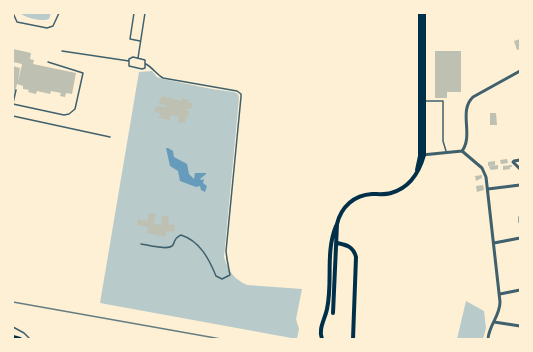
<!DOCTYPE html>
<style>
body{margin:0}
#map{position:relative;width:533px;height:352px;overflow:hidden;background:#fdf0d5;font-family:Rubik,sans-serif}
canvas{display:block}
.frame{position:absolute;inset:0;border:14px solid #fdf0d5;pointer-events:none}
</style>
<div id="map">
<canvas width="533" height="352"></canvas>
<div class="frame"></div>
</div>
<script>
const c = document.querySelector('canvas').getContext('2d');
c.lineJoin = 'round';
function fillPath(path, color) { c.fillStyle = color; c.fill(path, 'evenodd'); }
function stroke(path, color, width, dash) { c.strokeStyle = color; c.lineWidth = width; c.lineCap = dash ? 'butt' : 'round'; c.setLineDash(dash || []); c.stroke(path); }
const green = new Path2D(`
 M20,13H51L49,19C42,22 26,18 20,13Z
 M152,71L157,77L163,79L212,89L234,92L238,94L239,98L224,257C228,271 234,279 247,285L302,289L296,319L299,329L297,339L100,303L139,72Z
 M466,301L484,311L486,328L483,339H457Z`);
const water = new Path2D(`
 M166,148H168L173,151L174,157L187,164L189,174L194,179L195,173H206V174L200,179L201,180L204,179L203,183L207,186L205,192L201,190L200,186L196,187L180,181L178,171L170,166Z`);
const building = new Path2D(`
 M520,39V49L517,50L514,41Z
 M13,49L31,53L30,59L34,60L33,64L76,73L72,94L66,93L65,97L60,96L61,93L51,91L50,94L37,91L36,94L28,92L29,90L23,89V86L17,84L15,92H13V66L20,68L18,82L22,64L13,62Z
 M435,51H461V92H447V98H435Z
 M162,96L182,101V98L189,100L188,102L193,103L191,109H187V111H189L188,118L186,117L185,123L178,122L179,117L170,115V120L159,118L160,113L154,112L156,106L166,107V105L159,104L160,98H163Z
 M490,113H496L497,125H490Z
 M507,159L508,163L501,164L500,160Z
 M495,161V165L488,166V162Z
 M498,165V169L491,170L490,169L489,166Z
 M512,165V167H510V169L503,170V166Z
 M482,175V178L476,181L475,176Z
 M483,185L484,190L477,192L476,186Z
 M149,213L156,214L154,224L161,225L162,215L169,217L168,224L175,225L174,232L166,231L165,237L147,233L148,227L137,225L138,219L147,221Z`);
const service = new Path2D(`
 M13,13L17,22L47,28L53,26L59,13
 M134,13L130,39L140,41
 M62,51L129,61
 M133,57L145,60V68L142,69L129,66V59Z
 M138,58L145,13
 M425,101H443V141L446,151
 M13,103L16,90
 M13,104L64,115L69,114L75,109L83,73L48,62
 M13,116L110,137
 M141,244C149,245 169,251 173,245C175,240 176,237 181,235C200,241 209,259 216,276L222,279L230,275L227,259L226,251L241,97V94L237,91L163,78C156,74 153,68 146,64
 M13,327L24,333L30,339`);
const minor = new Path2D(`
 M462,151L482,168L486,177L500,302C500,316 489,325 488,339
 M422,155L462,151C474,135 458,111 473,97L520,71
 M520,160L514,161L513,162L520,169
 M488,189L520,185
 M520,217V222
 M494,243L520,238
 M500,294L520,290
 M494,322L520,326`);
const secondary = new Path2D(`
 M417,170L420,156V13
 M337,243C346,245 353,246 356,257L353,339
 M333,313L337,224C341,207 354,195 372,194C378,194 385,195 391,193C409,188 419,173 424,155V13
 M13,337L20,339
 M322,339C318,329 325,319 327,309C333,282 325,253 336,226`);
const rail = new Path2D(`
 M13,302L221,339`);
fillPath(green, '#b9caca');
fillPath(water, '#669bbc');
fillPath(building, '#bec0b2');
stroke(service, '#3f606c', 1.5);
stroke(minor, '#3f606c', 3);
stroke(secondary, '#003049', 4);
stroke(rail, '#657d81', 1.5);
</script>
